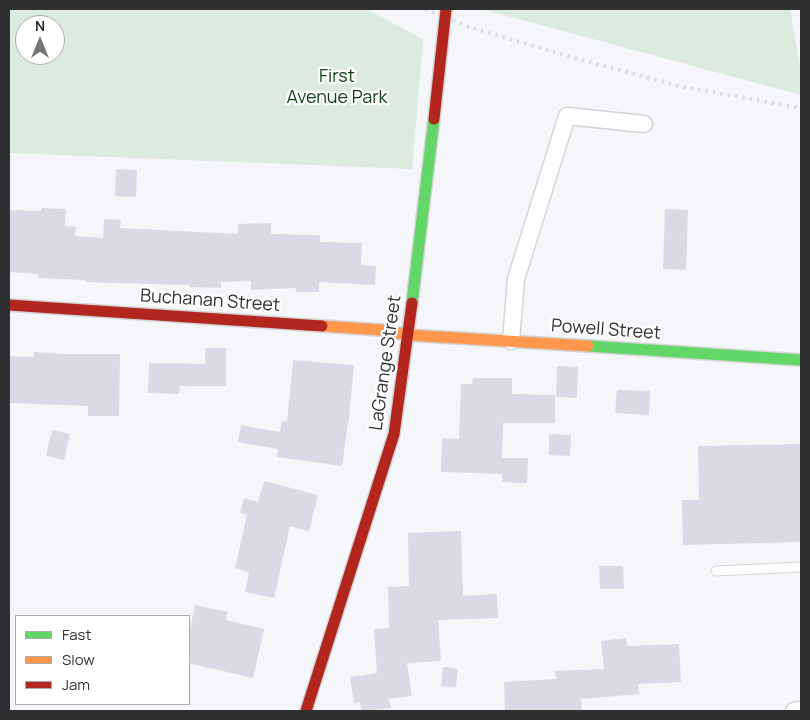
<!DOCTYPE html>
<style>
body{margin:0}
#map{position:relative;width:810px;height:720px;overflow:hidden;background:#f4f6fa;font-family:Manrope,sans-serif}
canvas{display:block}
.frame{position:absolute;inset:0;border:10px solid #2f3032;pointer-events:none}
.legend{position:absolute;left:15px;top:615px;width:175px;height:90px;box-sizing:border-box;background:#fff;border:1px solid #acacad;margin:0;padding:6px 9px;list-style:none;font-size:15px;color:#2f3032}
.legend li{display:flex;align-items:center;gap:10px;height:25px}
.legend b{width:25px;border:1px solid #acacad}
.north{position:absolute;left:15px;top:15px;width:50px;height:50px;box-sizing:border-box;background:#fff;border:1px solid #acacad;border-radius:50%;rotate:0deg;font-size:14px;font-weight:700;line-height:20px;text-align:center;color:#2f3032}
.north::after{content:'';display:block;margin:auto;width:18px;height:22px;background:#747578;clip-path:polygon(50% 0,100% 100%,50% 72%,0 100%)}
</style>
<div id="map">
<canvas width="810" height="720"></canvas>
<div class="frame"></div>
<ul class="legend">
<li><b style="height:6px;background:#63d668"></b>Fast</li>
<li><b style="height:6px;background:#ff974d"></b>Slow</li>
<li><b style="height:6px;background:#b3261e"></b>Jam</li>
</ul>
<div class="north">N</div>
</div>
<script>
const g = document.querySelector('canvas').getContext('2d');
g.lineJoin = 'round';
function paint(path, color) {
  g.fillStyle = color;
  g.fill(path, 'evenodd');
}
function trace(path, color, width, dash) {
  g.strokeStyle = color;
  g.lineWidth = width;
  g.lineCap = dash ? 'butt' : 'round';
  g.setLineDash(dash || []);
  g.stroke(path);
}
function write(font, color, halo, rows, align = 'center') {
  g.font = font + ' Manrope,sans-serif';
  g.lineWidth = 4.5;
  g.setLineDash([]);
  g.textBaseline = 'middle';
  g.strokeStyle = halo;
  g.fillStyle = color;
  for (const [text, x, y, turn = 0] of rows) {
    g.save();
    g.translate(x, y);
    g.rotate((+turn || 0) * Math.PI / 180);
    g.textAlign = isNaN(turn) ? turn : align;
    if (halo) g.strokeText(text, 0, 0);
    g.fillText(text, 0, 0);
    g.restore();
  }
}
paint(new Path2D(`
 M9,9h357l57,30 -11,130 -403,-16zM25,25h30v30h-30z
 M481,9h309l11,63v23z`), '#dbebdf');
paint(new Path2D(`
 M116,169l21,1 -1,27 -21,-1z
 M42,208l24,1 -1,17 11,1 -1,9 28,2 1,-19 17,1 -1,8 118,6v-10l33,-1v11l49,1v7l42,1 -1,22 15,1 -1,19 -56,-3v10h-23v-4l-45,2v-9l-30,1v6l-32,-1v-2l-104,-3v-2l-47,-2v-4l-29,-2v-62l32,1z
 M665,209l23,1 -2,60 -23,-1z
 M205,348h21v38h-46l-1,8 -31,-1 1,-30 56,1z
 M34,352l30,2h56l-1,62h-31v-10l-79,-3v-47l25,1z
 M293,360l61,5 -5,52 -7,49 -65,-9 1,-8 -40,-7 3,-17 39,7 2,-11 5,1z
 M557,366l21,1 -1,31 -21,-1z
 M473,378h39v16l43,1v28h-52l-1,35h26l-1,25 -25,-1v-8l-61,-2 1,-34 17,1 2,-55h11z
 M617,390l33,1 -1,24 -34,-2z
 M52,430l18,4 -6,26 -18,-4z
 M549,434l22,1 -1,21 -21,-1z
 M801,444v98l-118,3 -1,-45h17l-1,-54z
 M264,481l54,14 -9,36 -19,-5 -16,72 -29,-6 4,-20 -14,-4 12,-53 -7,-2 4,-15 14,4z
 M461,531l2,65 34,-2 1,24 -60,2 3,41 -34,2 5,33 -23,3 2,9 -29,3 -2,-9 -6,1 -4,-26 27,-4 -3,-44 15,-1 -1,-41 21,-1 -1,-53z
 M599,566h24l1,23h-24z
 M195,605l33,7 -2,8 38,9 -11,49 -64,-15v-29z
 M626,638l1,8 52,-2 2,38 -43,2 1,10 -58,5 1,12h-77l-1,-29 52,-3 -1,-8 49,-2 -3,-28z
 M443,667l15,2 -2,18 -15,-1z`), '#dbd9e5');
const lane = new Path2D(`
 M716,571l85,-4`);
const street = new Path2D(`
 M511,341l5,-62 51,-163 77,8
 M794,711l7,-1`);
const fast = new Path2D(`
 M412,303l22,-184
 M588,346l213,14`);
const slow = new Path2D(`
 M322,326l59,4 27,5 180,11`);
const jam = new Path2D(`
 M9,305l313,21
 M306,711l88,-277 18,-131`);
trace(lane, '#d2d4d6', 11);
trace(street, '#d2d4d6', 19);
trace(fast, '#d2d4d6', 14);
trace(slow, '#d2d4d6', 14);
trace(jam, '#d2d4d6', 14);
trace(lane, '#fdfefe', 9);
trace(street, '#fdfefe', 16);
trace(fast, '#63d668', 11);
trace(slow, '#ff974d', 11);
trace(jam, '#b3261e', 11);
trace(new Path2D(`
 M425,9l44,18 113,33 97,26 122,22`), '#dadbdb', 4, [2.5, 5]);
const jamBridge = new Path2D(`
 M434,119l12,-110`);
trace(jamBridge, '#d2d4d6', 14, []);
trace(jamBridge, '#b3261e', 11);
write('18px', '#103d18', '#fff', [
 ["First",337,77],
 ["Avenue Park",337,98]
]);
write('18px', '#2f3032', '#fff', [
 ["Buchanan Street",210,301,4],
 ["Powell Street",606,330,4],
 ["LaGrange Street",386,363,-82]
]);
</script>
